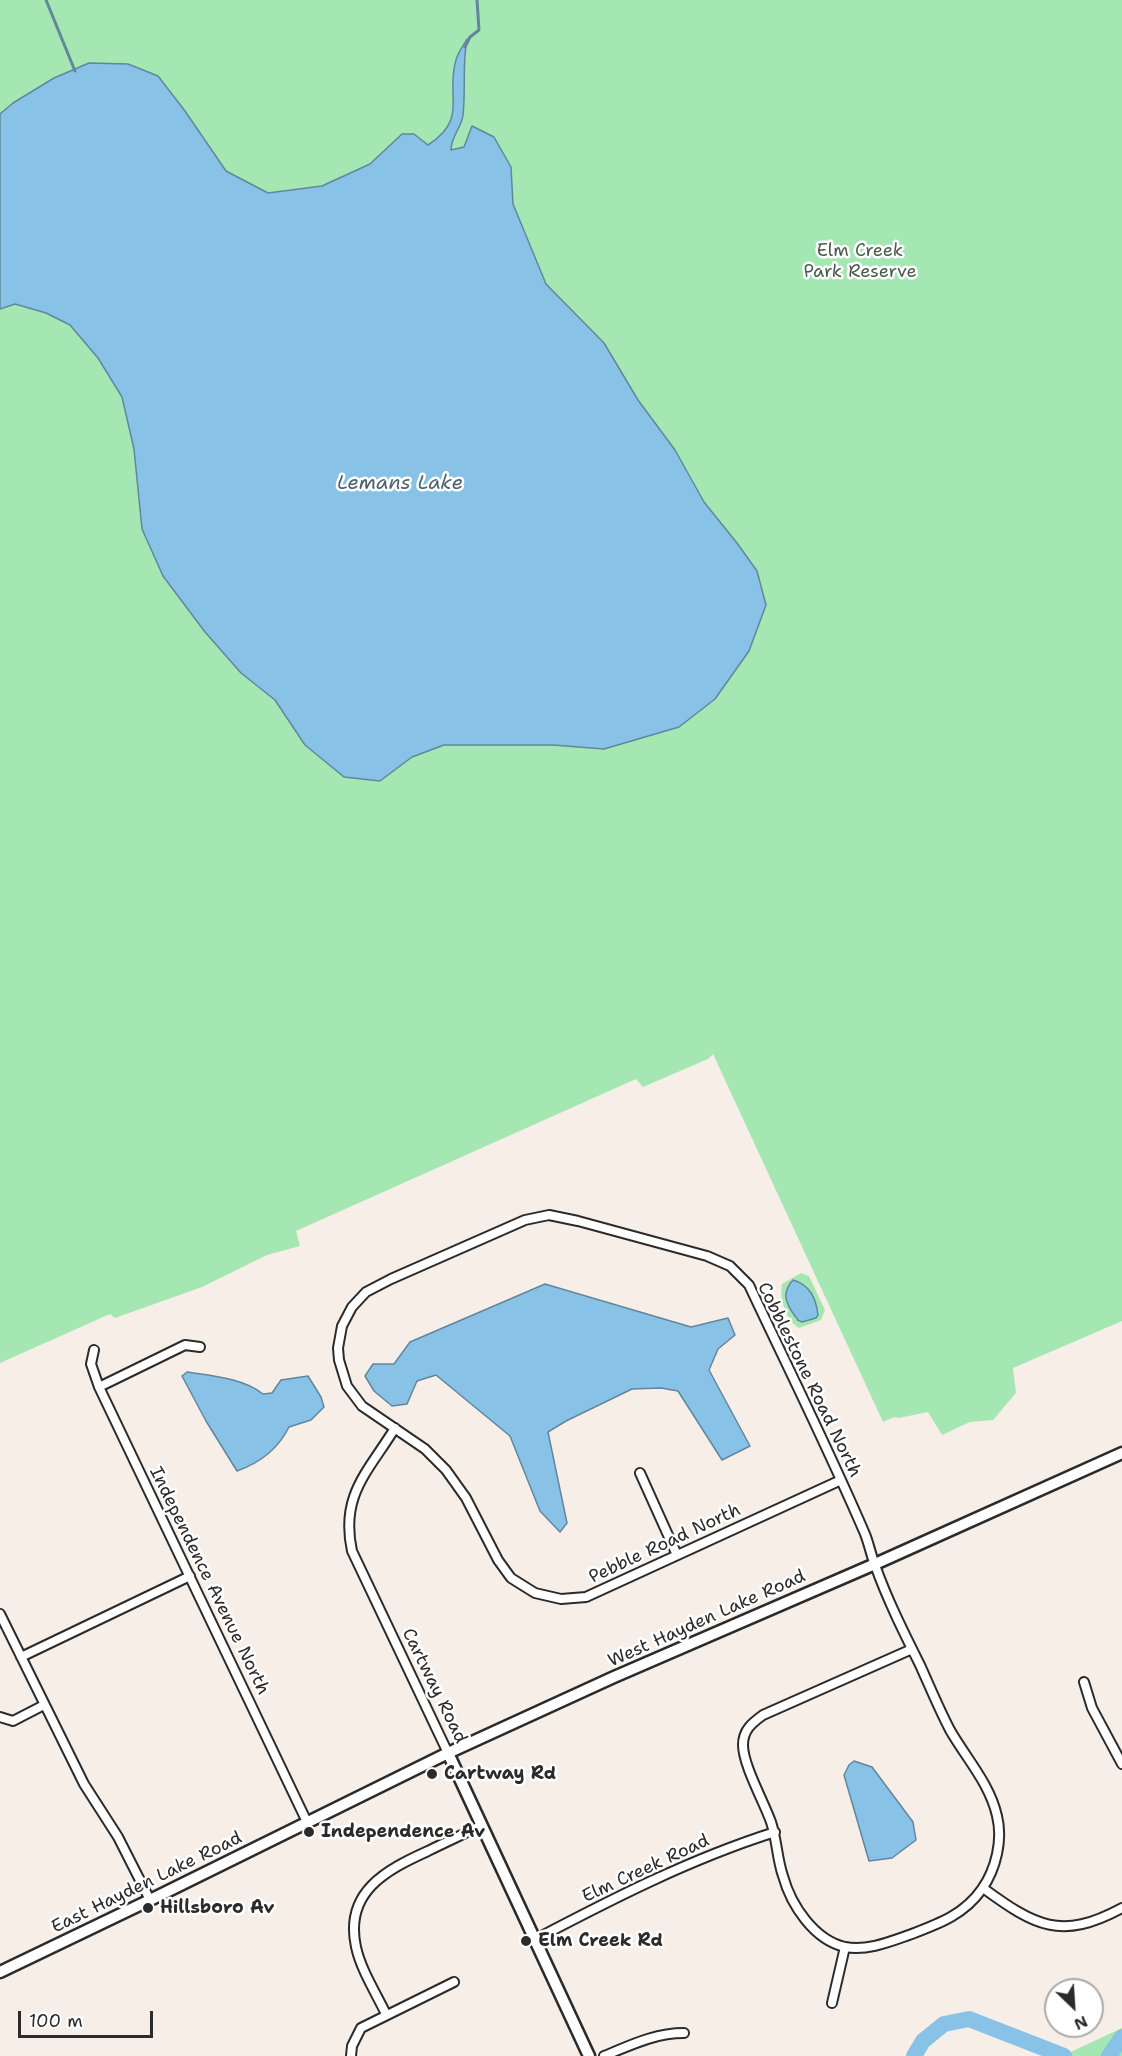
<!DOCTYPE html>
<style>
body{margin:0}
#map{position:relative;width:1122px;height:2056px;overflow:hidden;background:#f7eee7;font-family:"Shantell Sans",sans-serif}
canvas{display:block}
.north{position:absolute;left:1044px;top:1978px;width:60px;height:60px;box-sizing:border-box;background:#fff;border:2px solid #aaa;border-radius:50%;rotate:155deg;font-size:16px;font-weight:700;line-height:24px;text-align:center;color:#2b2b2b}
.north::after{content:'';display:block;margin:auto;width:21px;height:27px;background:#2b2b2b;clip-path:polygon(50% 0,100% 100%,50% 72%,0 100%)}
.scale{position:absolute;left:18px;top:2011px;width:135px;height:27px;box-sizing:border-box;border:3px solid #2b2b2b;border-top:0;padding-left:8px;font-size:18px;line-height:21px;white-space:nowrap;color:#2b2b2b;-webkit-text-stroke:4px #fff;paint-order:stroke}
</style>
<div id="map">
<canvas width="1122" height="2056"></canvas>
<div class="north">N</div>
<div class="scale">100 m</div>
</div>
<script>
const g = document.querySelector('canvas').getContext('2d');
g.lineJoin = 'round';
function paint(path, color) {
  g.fillStyle = color;
  g.fill(path, 'evenodd');
}
function trace(path, color, width, dash) {
  g.strokeStyle = color;
  g.lineWidth = width;
  g.lineCap = dash ? 'butt' : 'round';
  g.setLineDash(dash || []);
  g.stroke(path);
}
function write(font, color, halo, rows, align = 'center') {
  g.font = font + ' "Shantell Sans",sans-serif';
  g.lineWidth = 5;
  g.setLineDash([]);
  g.textBaseline = 'middle';
  g.strokeStyle = halo;
  g.fillStyle = color;
  for (const [text, x, y, turn = 0] of rows) {
    g.save();
    g.translate(x, y);
    g.rotate((+turn || 0) * Math.PI / 180);
    g.textAlign = isNaN(turn) ? turn : align;
    if (halo) g.strokeText(text, 0, 0);
    g.fillText(text, 0, 0);
    g.restore();
  }
}
paint(new Path2D(`
 M0,0h1122v1321l-109,47 3,25 -23,27 -23,2 -28,13 -14,-23 -29,6 -5,-1 -11,5 -170,-368 -5,5 -65,28 -7,-8 -340,152 4,15 -33,9 -65,32 -87,31 -5,-4 -110,49z
 M801,1273l8,3 16,34 -4,10 -22,8c-13,-8 -20,-30 -17,-44z
 M1122,2028v28h-60z`), '#a5e7b2');
const water = new Path2D(`
 M467,39c-5,27 -1,49 -4,76 -1,12 -12,21 -12,35l13,-3 8,-21 22,11 17,30 2,37 33,80 58,59 34,57 37,50 29,52 33,41 20,28 9,34 -17,46 -34,48 -36,28 -75,22 -51,-4h-109l-32,12 -32,24 -36,-4 -39,-32 -30,-45 -34,-27 -36,-41 -42,-56 -21,-47 -8,-80 -12,-52 -24,-39 -28,-33 -24,-12 -31,-9 -15,5v-195l13,-11 41,-25 35,-15 39,1 30,12 27,35 41,60 42,22 54,-7 48,-22 32,-30h12l14,11c41,-27 17,-48 28,-85 2,-8 8,-15 11,-21z
 M793,1280c17,5 23,18 25,35l-2,3 -14,4c-8,-4 -1,1 -7,-6 -9,-12 -14,-23 -2,-36z
 M545,1284l146,43 37,-9 7,17 -17,14 -9,21 41,76 -28,14 -44,-69 -17,-3 -29,1 -66,32 -18,11 19,91 -7,9 -20,-21 -30,-75 -74,-61 -19,6 -10,23 -15,2 -18,-15 -9,-15 8,-12h21l16,-22z
 M187,1372c25,4 56,6 76,22l9,-1 9,-13 27,-4 13,21 3,10 -13,13 -22,7c-11,22 -29,36 -52,44l-31,-50 -24,-45z
 M854,1761l18,6 41,55 3,18 -24,18 -23,3 -25,-86 5,-10z`);
paint(water, '#88c2e7');
trace(water, '#63869c', 1.5);
trace(new Path2D(`
 M46,0l29,71
 M465,47l5,-10 9,-7 -2,-30`), '#63869c', 3);
trace(new Path2D(`
 M914,2056l9,-15 21,-17 25,-5 95,37
 M1109,2056l13,-19`), '#88c2e7', 16);
const street = new Path2D(`
 M94,1350l-3,14 8,23 208,435
 M99,1387l86,-42 15,2
 M395,1428c-27,44 -55,67 -43,123l96,202
 M640,1473l37,82
 M841,1480l-255,117 -25,2 -26,-6 -24,-15 -13,-18 -32,-62 -20,-28 -21,-21 -63,-43 -15,-20 -8,-26 -1,-12 4,-22 10,-19 14,-15 25,-13 134,-59 24,-5 29,6 129,35 23,10 19,19c39,83 80,165 116,249 4,10 6,21 10,31 12,34 29,68 45,100 10,22 19,44 30,65 16,28 40,54 47,86 6,24 -1,53 -15,73 -18,26 -44,35 -73,46 -20,7 -42,16 -64,12 -31,-7 -54,-42 -62,-71 -6,-17 -6,-36 -12,-54 -7,-20 -28,-57 -28,-77 0,-15 9,-22 20,-30l149,-66
 M0,1614l84,170 34,53 32,63
 M21,1657l169,-81
 M1084,1682l8,26 30,56
 M0,1717l13,4 31,-16
 M983,1888c52,38 78,53 139,20
 M534,1940c78,-41 156,-81 241,-108
 M832,2003l13,-56
 M386,2014c-10,-21 -25,-44 -30,-67 -12,-55 30,-77 72,-96 18,-9 36,-17 54,-26
 M351,2056l1,-10 9,-18 93,-46
 M604,2056c27,-11 51,-23 80,-23`);
const secondary = new Path2D(`
 M448,1753l141,303
 M0,1972l150,-72 298,-147 166,-76 261,-113 247,-111`);
trace(street, '#2b2b2b', 12);
trace(secondary, '#2b2b2b', 15);
trace(street, '#fff', 8);
trace(secondary, '#fff', 10);
for (const [x, y, r, color] of [
 [432,1774,6,"#2b2b2b"],
 [309,1832,6,"#2b2b2b"],
 [148,1908,6,"#2b2b2b"],
 [526,1941,6,"#2b2b2b"]
]) {
  const dot = new Path2D();
  dot.arc(x, y, r, 0, 2 * Math.PI);
  g.fillStyle = color;
  g.fill(dot);
  trace(dot, '#fff', 2);
}
write('18px', '#4a5a4d', '#fff', [
 ["Elm Creek",860,251],
 ["Park Reserve",860,272]
]);
write('18px', '#2b2b2b', '#fff', [
 ["Cobblestone Road North",809,1380,64],
 ["Pebble Road North",665,1544,-25],
 ["Independence Avenue North",209,1581,64],
 ["West Hayden Lake Road",707,1619,-24],
 ["Cartway Road",434,1686,64],
 ["Elm Creek Road",646,1869,-25],
 ["East Hayden Lake Road",147,1883,-26]
]);
write('bold 18px', '#2b2b2b', '#fff', [
 ["Cartway Rd",444,1774],
 ["Independence Av",321,1832],
 ["Hillsboro Av",160,1908],
 ["Elm Creek Rd",538,1941]
], 'left');
write('italic 20px', '#4c606d', '#fff', [
 ["Lemans Lake",400,484]
]);
</script>
